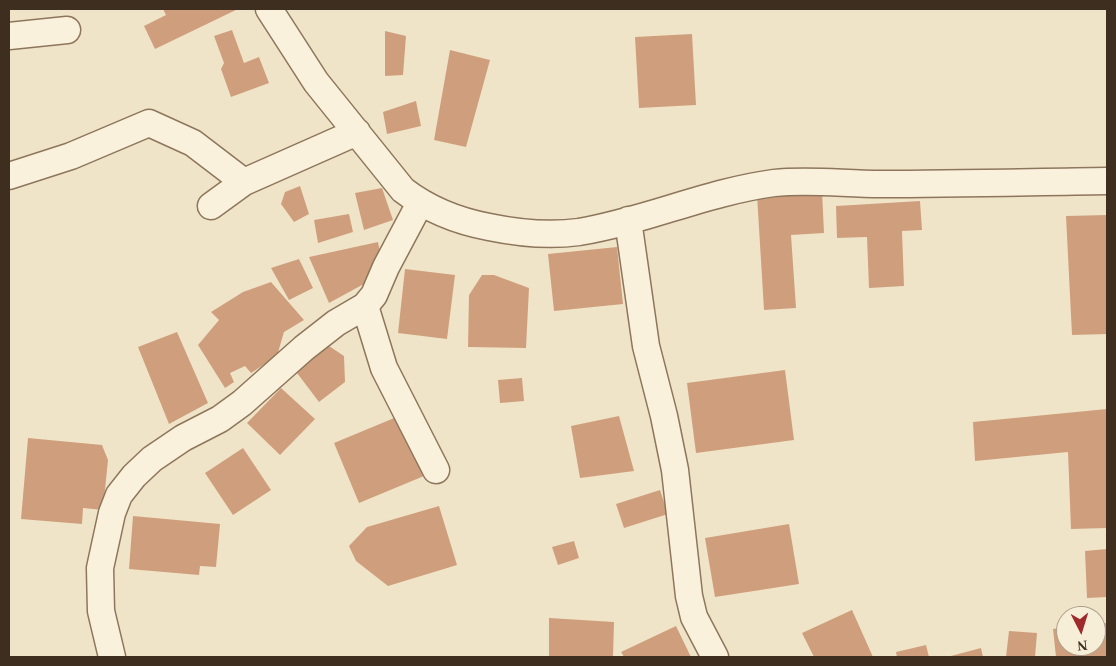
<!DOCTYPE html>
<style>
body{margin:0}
#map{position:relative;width:1116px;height:666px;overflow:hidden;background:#f0e4c8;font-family:Georgia,serif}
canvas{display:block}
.frame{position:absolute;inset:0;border:10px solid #3d2e20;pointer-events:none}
.north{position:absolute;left:1056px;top:606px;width:50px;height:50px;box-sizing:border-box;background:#f7eed8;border:1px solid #ada18e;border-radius:50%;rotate:175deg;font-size:14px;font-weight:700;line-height:20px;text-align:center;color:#3d2e20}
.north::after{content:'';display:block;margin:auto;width:18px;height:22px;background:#9e2a2b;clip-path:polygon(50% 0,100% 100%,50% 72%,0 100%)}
</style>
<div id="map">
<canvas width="1116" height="666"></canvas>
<div class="frame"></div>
<div class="north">N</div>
</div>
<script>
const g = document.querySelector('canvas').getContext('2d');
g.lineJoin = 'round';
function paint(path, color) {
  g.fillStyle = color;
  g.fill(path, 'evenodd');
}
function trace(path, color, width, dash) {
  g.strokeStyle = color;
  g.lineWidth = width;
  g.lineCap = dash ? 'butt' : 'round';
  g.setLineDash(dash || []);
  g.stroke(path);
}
paint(new Path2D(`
 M163,9h75l-83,40 -11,-23 22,-11z
 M232,30l12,33 15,-6 10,26 -38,14 -10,-28 3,-6 -10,-27z
 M385,31l21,5 -3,39 -18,1z
 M692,34l4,71 -57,3 -4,-71z
 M450,50l40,10 -24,87 -32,-7z
 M416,101l5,25 -34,8 -4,-22z
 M300,186l9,28 -15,8 -13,-18 4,-12z
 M382,188l11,32 -29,10 -9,-37z
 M822,191l2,42 -33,2 5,73 -32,2 -7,-115z
 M920,201l2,29 -20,1 2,55 -35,2 -2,-51 -30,1 -1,-32z
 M349,214l4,18 -35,11 -4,-23z
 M1107,215v119l-35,1 -6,-119z
 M378,242l2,10 -7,27 -44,24 -20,-46z
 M617,247l6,57 -69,7 -6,-57z
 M299,259l14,29 -24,12 -18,-32z
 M405,269l50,6 -8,64 -49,-6z
 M482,275h12l35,13 -3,60 -58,-1 1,-52z
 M271,282l33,38 -20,12 -7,24 -26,17 -6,-7 -15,7 4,9 -9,6 -27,-43 21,-25 -8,-8 32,-20z
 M177,332l31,71 -39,21 -31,-77z
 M326,344l18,12 1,26 -26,20 -25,-33z
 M785,370l9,70 -98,13 -9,-70z
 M522,378l2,23 -24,2 -2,-23z
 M281,388l34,31 -35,36 -33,-32z
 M1107,409v119l-36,1 -3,-77 -93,9 -2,-39z
 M399,416l25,60 -65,27 -25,-60z
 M619,416l15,55 -54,7 -9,-52z
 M28,438l74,7 6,15 -5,50 -20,-2 -1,16 -61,-5z
 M243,448l28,42 -38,25 -28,-42z
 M660,490l8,24 -44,14 -8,-24z
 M439,506l18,59 -69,21 -32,-25 -7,-15 18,-19z
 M133,516l87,8 -4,43 -16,-1 -1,9 -70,-6z
 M789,524l10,60 -84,13 -10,-59z
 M574,541l5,17 -21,7 -6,-18z
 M1107,549v48l-20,1 -2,-47z
 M852,610l21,47h-59l-12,-24z
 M549,618l65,4 -1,35h-64z
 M1107,623v34h-51l-3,-28 13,-2v19h30v-22z
 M676,626l15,31h-67l-3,-5z
 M1009,631l28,2 -2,24h-29z
 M926,645l3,12h-32l-1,-5z
 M981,648l2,9h-36z`), '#cf9f7d');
const minor = new Path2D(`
 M269,9l47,73 87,108c26,20 54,31 86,37 29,6 61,9 90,5 66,-11 128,-40 195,-49 35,-4 71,1 106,1 76,0 151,-2 227,-3
 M9,36l58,-6
 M9,176l62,-20 78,-33 44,20 51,39
 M211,206l33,-24 113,-50
 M628,220l18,126 18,70 11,54 14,126 5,21 21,40
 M365,306l19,62 52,102
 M112,657l-11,-46 -1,-43 12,-55 7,-18 15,-19 18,-17 31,-21 37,-19 22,-16 62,-55 32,-25 29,-17 9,-11 12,-28 34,-64`);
trace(minor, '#8d765c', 29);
trace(minor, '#faf1dc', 26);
</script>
